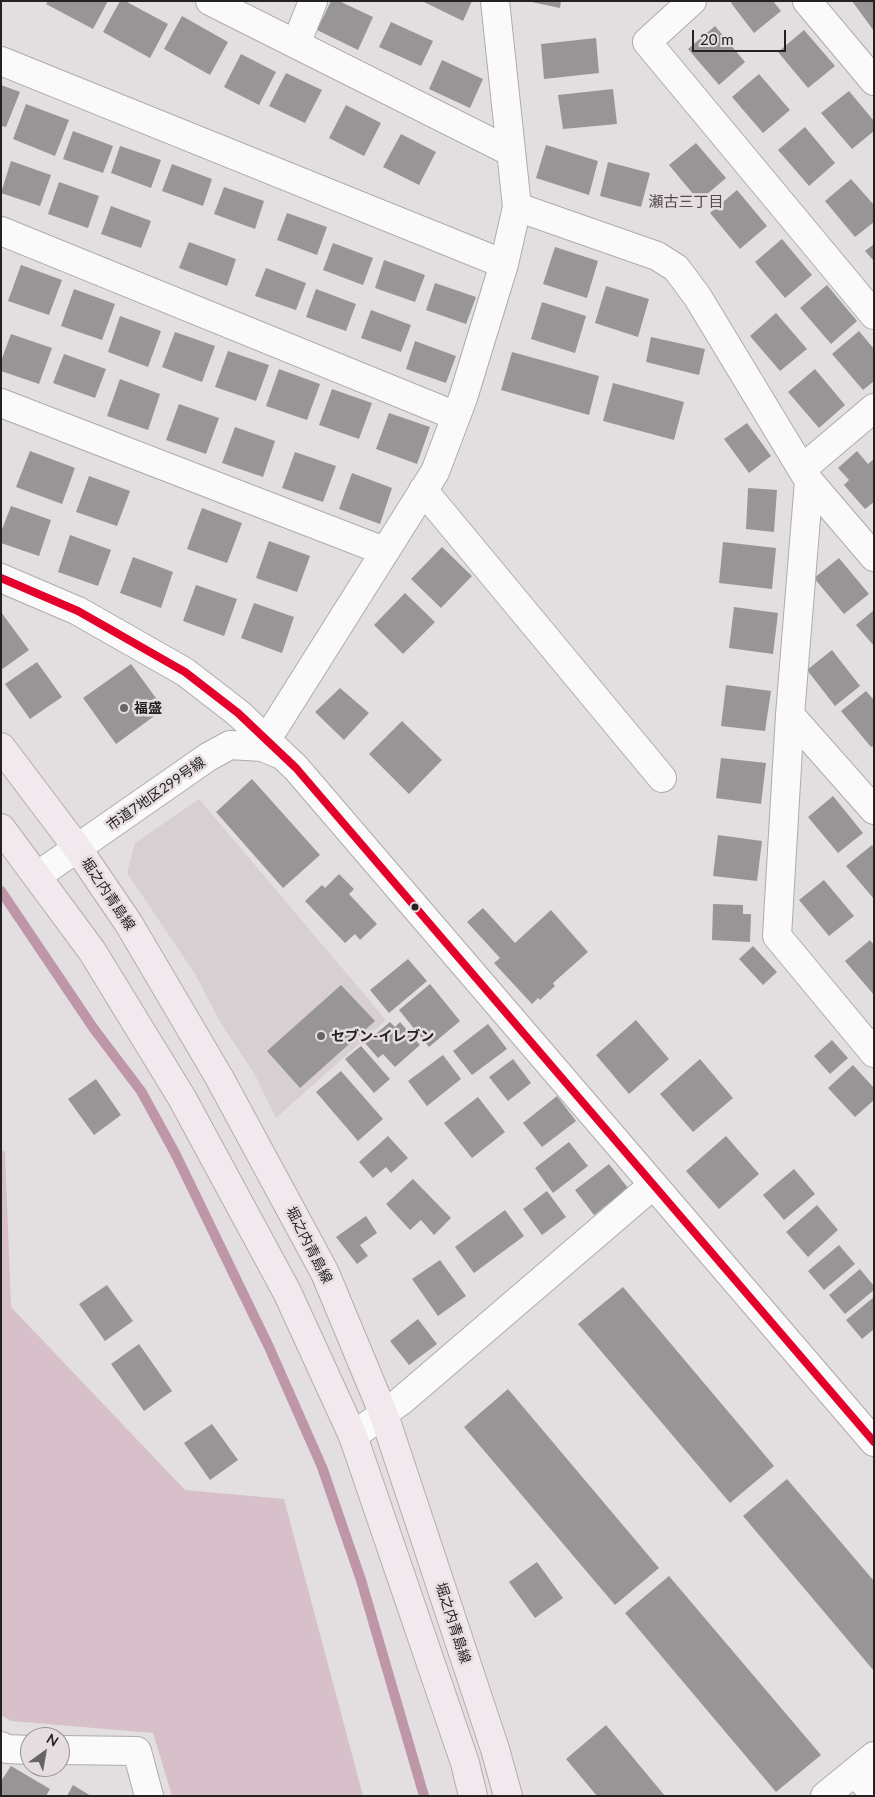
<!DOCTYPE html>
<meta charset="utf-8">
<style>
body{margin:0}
#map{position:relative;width:875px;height:1797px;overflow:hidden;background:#e3dfe1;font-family:Lato,sans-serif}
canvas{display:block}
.frame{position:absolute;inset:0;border:2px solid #242122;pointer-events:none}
.north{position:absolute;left:20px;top:1727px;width:50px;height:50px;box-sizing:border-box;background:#e5dde0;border:1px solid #989294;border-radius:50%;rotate:32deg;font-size:14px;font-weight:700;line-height:20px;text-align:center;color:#242122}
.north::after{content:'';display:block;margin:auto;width:18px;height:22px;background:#676465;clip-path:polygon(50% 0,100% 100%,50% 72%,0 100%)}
.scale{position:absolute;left:692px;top:30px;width:94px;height:22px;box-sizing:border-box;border:2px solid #242122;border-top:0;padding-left:6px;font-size:15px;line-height:18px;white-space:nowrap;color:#242122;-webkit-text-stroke:4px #e5dde0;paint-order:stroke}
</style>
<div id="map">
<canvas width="875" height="1797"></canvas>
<div class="frame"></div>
<div class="north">N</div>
<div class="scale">20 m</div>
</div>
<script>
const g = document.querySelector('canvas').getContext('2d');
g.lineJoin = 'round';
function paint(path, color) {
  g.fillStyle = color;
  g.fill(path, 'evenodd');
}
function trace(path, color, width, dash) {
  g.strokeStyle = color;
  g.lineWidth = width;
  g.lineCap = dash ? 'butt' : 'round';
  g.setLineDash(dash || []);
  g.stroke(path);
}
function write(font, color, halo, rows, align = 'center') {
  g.font = font + ' Lato,"Noto Sans JP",sans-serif';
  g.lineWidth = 5;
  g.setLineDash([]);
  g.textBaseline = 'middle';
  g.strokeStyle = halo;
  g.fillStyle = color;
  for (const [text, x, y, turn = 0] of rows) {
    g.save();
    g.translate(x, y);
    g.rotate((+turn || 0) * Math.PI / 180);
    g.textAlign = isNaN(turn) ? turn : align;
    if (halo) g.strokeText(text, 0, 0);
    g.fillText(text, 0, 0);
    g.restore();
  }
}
paint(new Path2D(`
 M199,799l187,221 -110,98 -21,-43 -36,-55 -24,-46 -68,-101 8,-30z`), '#d8cfd3');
paint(new Path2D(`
 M1,1150l4,2 6,155 174,183 99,9 79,297h-191l-19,-63 -142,-12 -10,-6z`), '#d7c0ca');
trace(new Path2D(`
 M1,891l93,138 47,62 34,62 94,194 53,120 39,113 63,216`), '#be96a7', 10);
paint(new Path2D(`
 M48,1h60l-15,28 -47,-25z
 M120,1h5l43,23 -18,34 -47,-26z
 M331,1h8l34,16 -15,33 -41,-20z
 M422,1h50l-9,20z
 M527,1h34l-1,7z
 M733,1h40l8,10 -27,22 -23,-30z
 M852,1h22v30z
 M182,16l46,26 -18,33 -46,-26z
 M391,22l42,19 -12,25 -42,-19z
 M715,26l30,36 -26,23 -31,-36z
 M804,30l31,36 -27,22 -30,-36z
 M596,38l3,35 -55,6 -3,-35z
 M241,54l35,18 -17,33 -35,-18z
 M442,60l41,19 -13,29 -41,-19z
 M286,73l36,17 -17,33 -36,-17z
 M759,74l31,36 -27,23 -31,-36z
 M1,85l19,7 -14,35 -5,-1z
 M613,89l4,35 -54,5 -5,-34z
 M849,91l25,30v10l-22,18 -31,-36z
 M26,104l43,16 -14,36 -42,-17z
 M346,105l35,18 -17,33 -35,-18z
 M805,127l30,36 -26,23 -31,-36z
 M73,131l40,15 -10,27 -40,-14z
 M401,134l35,18 -17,33 -36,-18z
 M696,143l30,35 -27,23 -30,-36z
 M546,145l52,16 -9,34 -53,-17z
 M120,146l41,14 -10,28 -40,-15z
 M11,161l40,14 -11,31 -39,-13z
 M608,162l42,11 -9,34 -41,-11z
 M172,164l40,15 -9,27 -41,-15z
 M851,179l23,26v17l-19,15 -30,-36z
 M59,182l40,14 -11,32 -40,-14z
 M224,187l40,14 -9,28 -41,-15z
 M737,190l30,36 -27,23 -30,-36z
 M111,206l40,15 -10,27 -40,-14z
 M287,213l40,14 -10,28 -40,-15z
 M782,239l30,36 -27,23 -30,-36z
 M189,242l47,17 -9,27 -48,-18z
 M333,243l40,15 -10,27 -40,-15z
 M874,244v17l-9,-10z
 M555,247l43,14 -11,37 -44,-14z
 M384,260l41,15 -10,27 -40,-14z
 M21,265l41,15 -13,35 -41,-14z
 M266,268l40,15 -10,27 -41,-14z
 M435,283l41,14 -10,27 -40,-14z
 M827,285l30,36 -26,23 -31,-36z
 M606,286l43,13 -11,38 -43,-14z
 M74,289l41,15 -13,36 -41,-14z
 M316,289l40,15 -10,27 -40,-14z
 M542,302l44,14 -11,37 -44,-14z
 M371,310l40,15 -10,27 -40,-14z
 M776,313l31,36 -27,22 -30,-35z
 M120,316l41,15 -13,36 -40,-15z
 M859,331l15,18v32l-11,9 -31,-36z
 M175,332l40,14 -13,36 -40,-15z
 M11,334l41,14 -13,36 -38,-13v-10z
 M651,337l54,12 -6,26 -53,-13z
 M415,341l41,15 -10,27 -40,-14z
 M228,351l41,14 -13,36 -41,-14z
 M512,352l87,24 -10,39 -88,-25z
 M64,354l42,15 -11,29 -42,-15z
 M279,369l41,15 -13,36 -41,-14z
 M815,369l30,36 -26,23 -31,-36z
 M120,379l40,15 -12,36 -41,-14z
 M613,383l71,19 -10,38 -71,-19z
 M332,389l40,14 -13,36 -40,-14z
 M179,404l40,14 -13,36 -40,-14z
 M389,413l41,14 -13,37 -41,-15z
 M747,423l24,33 -22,17 -25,-34z
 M235,427l40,14 -12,36 -41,-14z
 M30,451l45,17 -13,36 -46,-17z
 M857,451l11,13 6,-5v43l-9,7 -21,-24 5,-5 -11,-12z
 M295,452l41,14 -13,36 -41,-14z
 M352,473l40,15 -12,36 -41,-15z
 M89,476l41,15 -13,35 -41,-14z
 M748,488l29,2 -3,42 -28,-3z
 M11,506l40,14 -12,36 -38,-13v-11z
 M202,508l40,15 -15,40 -40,-14z
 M70,535l41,15 -13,36 -40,-14z
 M269,541l41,15 -13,36 -41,-14z
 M723,542l53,6 -4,41 -53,-6z
 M442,547l30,29 -31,32 -30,-29z
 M133,557l40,15 -12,36 -41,-15z
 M839,558l30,36 -25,20 -30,-36z
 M196,585l41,14 -13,37 -41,-15z
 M405,593l30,29 -32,32 -29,-29z
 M254,603l40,14 -12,36 -41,-15z
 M734,607l44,6 -5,41 -44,-6z
 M874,610v36l-18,-21z
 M1,612l28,38 -28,20z
 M832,650l28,36 -25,20 -28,-36z
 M37,662l25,35 -32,22 -25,-35z
 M131,664l33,45 -48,35 -33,-46z
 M726,685l45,6 -6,40 -44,-5z
 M340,688l29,25 -25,27 -29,-28z
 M866,691l8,9v46l-3,1 -30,-36z
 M402,721l40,39 -33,34 -40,-40z
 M721,758l45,5 -5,41 -45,-6z
 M252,779l68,76 -37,33 -67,-76z
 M833,796l30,37 -25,20 -30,-36z
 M718,835l44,6 -5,40 -44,-5z
 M872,845l2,3v51l-28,-33z
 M339,874l15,15 -5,5 28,30 -17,16 -5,-6 -10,9 -40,-42 17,-16 3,3z
 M824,880l30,36 -25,20 -30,-36z
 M713,904l30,1v9h8l-1,28 -38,-2z
 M483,908l32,35 36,-33 37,42 -35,31 2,3 -15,14 -2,-2 -6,6 -38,-41 6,-5 -33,-36z
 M870,940l4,5v50l-29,-34z
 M753,946l24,26 -14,13 -24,-26z
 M408,959l19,22 -38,32 -19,-23z
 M430,984l30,37 -31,26 -30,-37z
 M341,985l34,36 -75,67 -33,-37z
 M636,1020l33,39 -40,35 -33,-39z
 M390,1022l5,5 5,-5 20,23 -25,22 -12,-13 -5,4 -13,-15z
 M488,1024l19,25 -35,26 -19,-24z
 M832,1040l16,18 -18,16 -16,-18z
 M361,1046l29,33 -16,14 -29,-34z
 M443,1055l18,24 -34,27 -19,-25z
 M513,1059l18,24 -23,18 -19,-24z
 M700,1059l33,39 -40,34 -33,-38z
 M853,1065l21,23v12l-19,17 -27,-29z
 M341,1071l42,48 -25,22 -42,-49z
 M96,1079l25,36 -27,20 -26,-36z
 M557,1096l19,25 -34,26 -19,-24z
 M478,1097l27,35 -33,26 -28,-35z
 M388,1136l20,22 -17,15 -5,-6 -13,11 -14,-16z
 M726,1136l33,38 -40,35 -33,-38z
 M569,1142l19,24 -35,27 -18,-25z
 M609,1164l19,24 -34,27 -19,-25z
 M794,1169l21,25 -31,26 -21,-25z
 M413,1179l38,39 -17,17 -13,-15 -11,10 -24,-26z
 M547,1191l19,26 -24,18 -19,-26z
 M817,1205l21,25 -30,27 -22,-25z
 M505,1210l19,26 -50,37 -19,-26z
 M366,1216l11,17 -17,12 8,11 -11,8 -21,-27z
 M839,1245l16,19 -31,26 -16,-19z
 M440,1260l26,36 -28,20 -26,-37z
 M860,1269l14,17v4l-29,24 -16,-19z
 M107,1285l26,36 -28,20 -26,-37z
 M623,1287l151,179 -44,37 -152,-179z
 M874,1297v32l-12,10 -16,-19z
 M418,1319l19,25 -28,21 -19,-24z
 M139,1344l33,47 -28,20 -33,-47z
 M508,1389l151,179 -44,37 -151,-178z
 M212,1424l26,36 -28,20 -26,-37z
 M787,1479l87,102v90l-131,-155z
 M537,1562l26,36 -28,20 -26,-36z
 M669,1576l152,179 -45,37 -151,-179z
 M606,1725l59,71h-68l-31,-37z
 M11,1766l39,23 -4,7h-45v-15z
 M73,1785l18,11h-24z`), '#989596');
const minor = new Path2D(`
 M210,1l301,151
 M692,1l-45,41 227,273
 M807,1l67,80
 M296,44l17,-43
 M1,61l503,203
 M517,207l140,49 19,12 21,28 112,185 65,76
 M1,231l455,185
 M1,403l383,148
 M802,469l72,-61
 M809,481l-19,234 -13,221 97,117
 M423,490l239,288
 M1,578l77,33 107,61 53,41 58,55 578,674
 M790,715l84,95
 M262,747l173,-275 28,-74 41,-134 13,-57 -22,-206
 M37,876l171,-119 22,-12 32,2 17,7
 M353,1436l48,-35 252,-216
 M1,1746l6,3 23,1
 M60,1750l77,1 12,45
 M855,1772l19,22
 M825,1796l49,-40`);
const major = new Path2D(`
 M1,747l77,102 51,75 90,153 106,196 59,142 111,334 13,47
 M1,828l91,123 90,147 105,194 66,144 112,327 8,33`);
trace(minor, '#afabad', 30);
trace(major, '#b7a9b0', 30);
trace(minor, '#fbfafa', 28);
trace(major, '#f1e9ed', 28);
trace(new Path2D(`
 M1,578l77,33 107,61 53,41 58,55 578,674`), '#e4002b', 8);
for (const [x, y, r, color] of [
 [124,708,5,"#676465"],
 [415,907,4.5,"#242122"],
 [321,1036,5,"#676465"]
]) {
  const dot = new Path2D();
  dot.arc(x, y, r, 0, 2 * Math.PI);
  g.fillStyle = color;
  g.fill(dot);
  trace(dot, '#e5dde0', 2);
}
write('bold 14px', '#242122', '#e5dde0', [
 ["福盛",134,708],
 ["セブン-イレブン",331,1036]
], 'left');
write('14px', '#242122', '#e5dde0', [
 ["市道7地区299号線",156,794,-35],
 ["堀之内青島線",108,894,56],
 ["堀之内青島線",309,1245,63],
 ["堀之内青島線",453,1623,72]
]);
write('15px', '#534d4f', '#e5dde0', [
 ["瀬古三丁目",686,202]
]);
</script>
